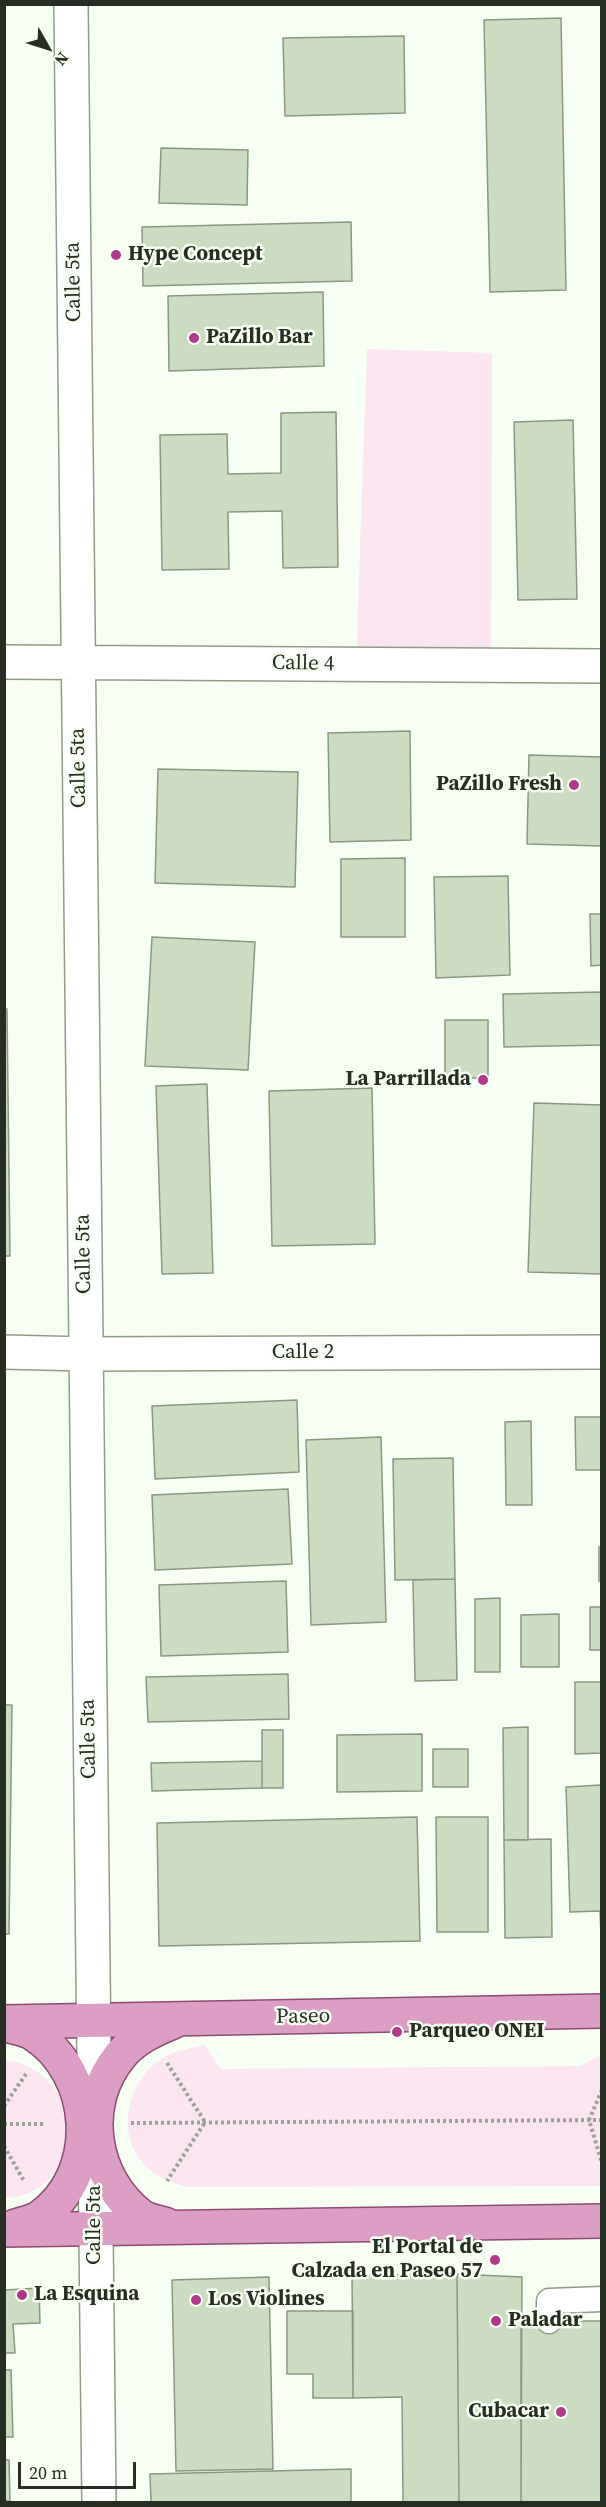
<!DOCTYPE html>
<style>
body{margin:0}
#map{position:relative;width:606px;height:2507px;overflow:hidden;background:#f7fef3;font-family:"Source Serif 4",serif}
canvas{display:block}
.frame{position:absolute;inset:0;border:6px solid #262d22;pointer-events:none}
.north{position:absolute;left:18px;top:18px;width:60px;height:60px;-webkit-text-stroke:4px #f7fef3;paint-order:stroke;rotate:129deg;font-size:16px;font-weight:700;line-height:24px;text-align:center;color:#262d22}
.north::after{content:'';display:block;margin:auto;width:21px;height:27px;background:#262d22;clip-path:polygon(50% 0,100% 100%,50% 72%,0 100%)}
.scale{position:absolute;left:18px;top:2462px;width:118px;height:27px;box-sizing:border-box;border:3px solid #262d22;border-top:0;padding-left:8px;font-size:18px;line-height:21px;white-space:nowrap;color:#262d22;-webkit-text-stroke:4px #f7fef3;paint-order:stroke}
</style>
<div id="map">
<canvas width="606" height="2507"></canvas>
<div class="frame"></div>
<div class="north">N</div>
<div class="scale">20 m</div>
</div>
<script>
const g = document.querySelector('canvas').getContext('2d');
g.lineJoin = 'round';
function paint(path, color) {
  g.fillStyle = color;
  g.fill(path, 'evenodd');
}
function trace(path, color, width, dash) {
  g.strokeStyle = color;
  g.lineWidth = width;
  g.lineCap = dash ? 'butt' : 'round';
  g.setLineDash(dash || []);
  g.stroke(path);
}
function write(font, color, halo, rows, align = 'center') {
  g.font = font + ' "Source Serif 4",serif';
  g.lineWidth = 5;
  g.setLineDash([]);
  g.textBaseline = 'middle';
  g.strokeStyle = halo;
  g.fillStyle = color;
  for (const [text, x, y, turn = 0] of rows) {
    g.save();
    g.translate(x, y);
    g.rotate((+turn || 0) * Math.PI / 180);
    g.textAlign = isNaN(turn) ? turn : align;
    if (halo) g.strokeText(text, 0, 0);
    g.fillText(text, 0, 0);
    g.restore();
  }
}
paint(new Path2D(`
 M367,349l125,4 -1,312 -135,-1z
 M205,2045l16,24 359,-3 21,-11v131l-414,1c-13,-4 -26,-8 -37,-17 -36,-31 -25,-86 11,-111 13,-8 30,-11 44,-14z
 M4,2060c12,0 25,6 35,13 50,36 31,124 -34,125z`), '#fae5f0');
const building = new Path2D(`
 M561,18l5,272 -76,2 -6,-272z
 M404,36l1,77 -120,3 -2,-78z
 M161,148l87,2 -1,55 -88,-2z
 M351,222l1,59 -209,5 -1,-59z
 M323,292l1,74 -155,5 -1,-75z
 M336,412l2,155 -55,1 -1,-57 -54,1 1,57 -67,1 -2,-135 67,-1 1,40 53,-1v-60z
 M573,420l4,179 -59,1 -4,-178z
 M410,731l1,109 -81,2 -2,-109z
 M529,755l73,2v89l-75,-2z
 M158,769l140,3 -3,115 -140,-4z
 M405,858v79h-64v-78z
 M508,876l2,99 -74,3 -2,-101z
 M590,914h12v51l-11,1z
 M152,937l103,5 -7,128 -103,-4z
 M602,992v53l-98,2 -1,-53z
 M4,1009h3l3,247h-6z
 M445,1020h43v58h-43z
 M207,1084l6,189 -51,1 -6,-188z
 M372,1088l3,156 -103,2 -3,-155z
 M534,1103l68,2v169l-74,-2z
 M297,1400l2,72 -144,7 -3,-73z
 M575,1417h27v53h-26z
 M531,1421l1,84h-26l-1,-83z
 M381,1437l5,185 -75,3 -5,-185z
 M453,1458l2,121 -60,1 -2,-121z
 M288,1489l4,75 -137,6 -3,-75z
 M599,1547h3v34h-3z
 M455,1579l2,101 -42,1 -2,-101z
 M286,1581l2,71 -127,4 -2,-71z
 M500,1598v74h-25v-73z
 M590,1607h12v43h-12z
 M559,1614v53h-38v-52z
 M288,1674l1,45 -141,3 -2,-45z
 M575,1682h27v71l-27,1z
 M4,1705h8l-3,229h-5z
 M528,1727v113h-24l-1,-112z
 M262,1730h21v58h-21z
 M422,1734v57l-85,1v-57z
 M433,1749h35v38h-35z
 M262,1761v27l-110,3 -1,-28z
 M601,1785l1,151 -1,1 -1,-26 -30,1 -4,-125z
 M417,1817l3,124 -261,5 -2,-123z
 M436,1817h52v115h-51z
 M551,1839l1,98 -47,1 -1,-98z
 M4,2274l1,16 34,-2 1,35 -27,1 2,29h-11z
 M457,2274l2,228h-56l-1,-105 -49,1 -1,-123z
 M457,2274l65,3 -1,225h-62z
 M269,2277l4,192 -97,2 -4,-191z
 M287,2311h66v87h-40v-24h-26z
 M521,2321h81v181h-81z
 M4,2370h7l2,67h-9z
 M4,2460h5l1,41h-6z
 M351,2469v33h-200l-1,-28z`);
paint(building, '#cbdcc1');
trace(building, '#899980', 1.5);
const service = new Path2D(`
 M549,2321v-20l53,-2`);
const minor = new Path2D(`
 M71,4l28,2498
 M4,662l598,4
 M4,1352l81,2 517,-2`);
const primary = new Path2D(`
 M4,2022l598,-11
 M5,2025c9,2 19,4 27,8 64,40 70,141 7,185 -7,4 -18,6 -26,9
 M167,2225c-8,-3 -19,-4 -26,-9 -49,-37 -61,-111 -21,-160 14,-17 33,-26 53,-34
 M4,2230l598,-9`);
trace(service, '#8e9e85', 27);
trace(minor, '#8e9e85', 36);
trace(primary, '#8d4c73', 36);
trace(new Path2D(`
 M167,2063l38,59 -38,59
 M602,2090l-13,30 13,43
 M4,2106l22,-32
 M131,2123l471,-3
 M4,2124h42
 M4,2146l20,35`), '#9ba297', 4, [3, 3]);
trace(service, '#fff', 24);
trace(minor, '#fff', 33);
trace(primary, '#dc9ec5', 33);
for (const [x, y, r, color] of [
 [116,255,6,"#b2388b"],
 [194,338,6,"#b2388b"],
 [574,785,6,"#b2388b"],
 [483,1080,6,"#b2388b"],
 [397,2032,6,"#b2388b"],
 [495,2260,6,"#b2388b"],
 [22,2295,6,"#b2388b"],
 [196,2300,6,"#b2388b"],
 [496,2321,6,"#b2388b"],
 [561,2412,6,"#b2388b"]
]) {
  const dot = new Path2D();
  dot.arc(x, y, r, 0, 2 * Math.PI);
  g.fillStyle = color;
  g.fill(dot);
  trace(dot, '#f7fef3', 2);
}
write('bold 21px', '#262d22', '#f7fef3', [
 ["Hype Concept",128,255],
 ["PaZillo Bar",206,338],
 ["PaZillo Fresh",562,785,"right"],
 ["La Parrillada",471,1080,"right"],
 ["Parqueo ONEI",409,2032],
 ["El Portal de",483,2248,"right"],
 ["Calzada en Paseo 57",483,2272,"right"],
 ["La Esquina",34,2295],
 ["Los Violines",208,2300],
 ["Paladar",508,2321],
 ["Cubacar",549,2412,"right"]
], 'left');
write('21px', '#262d22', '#f7fef3', [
 ["Calle 5ta",74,282,-91],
 ["Calle 4",303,664,1],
 ["Calle 5ta",79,768,-91],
 ["Calle 5ta",84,1254,-91],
 ["Calle 2",303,1353],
 ["Calle 5ta",89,1739,-91],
 ["Paseo",303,2017,-1],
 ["Calle 5ta",95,2225,-90]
]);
</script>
